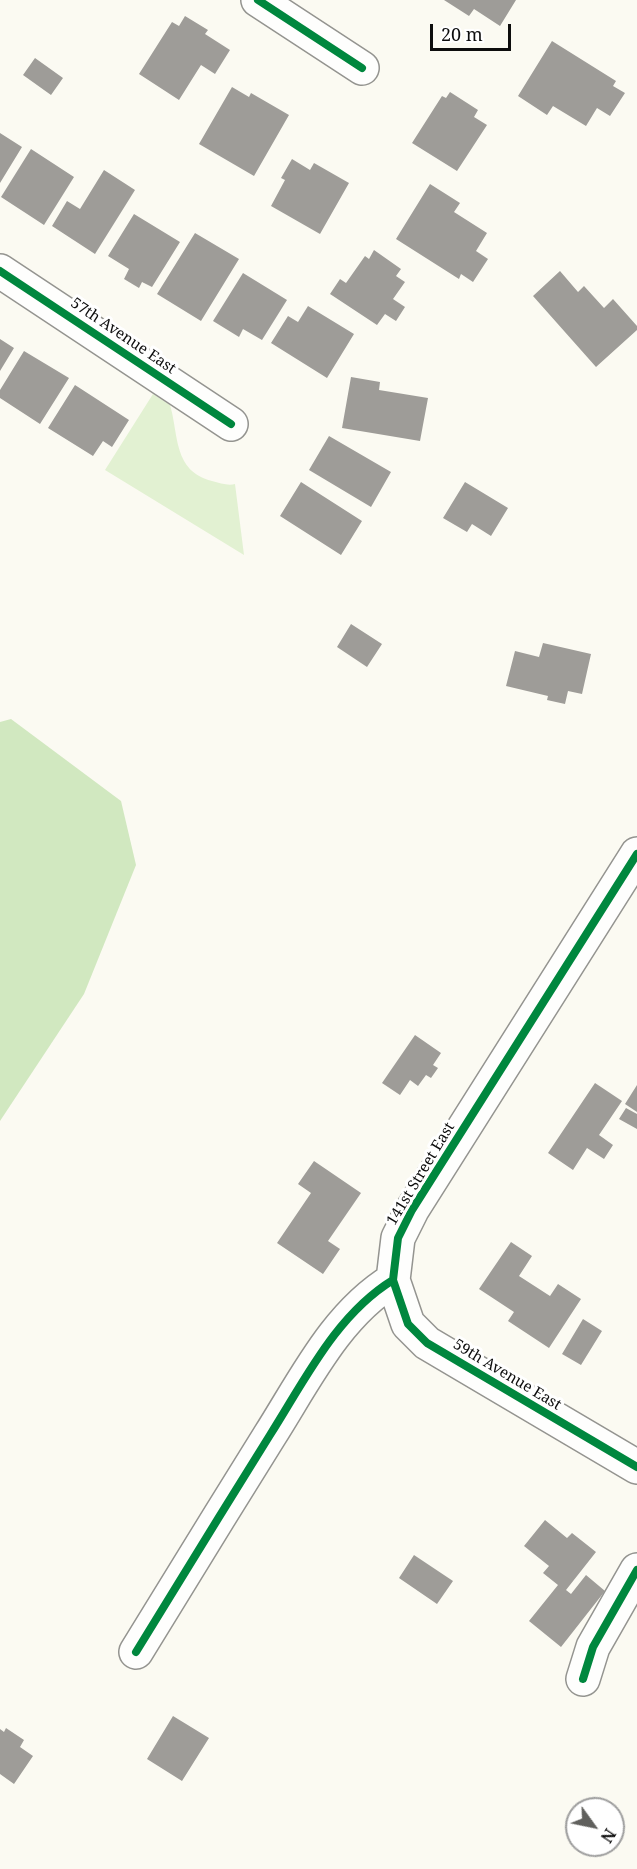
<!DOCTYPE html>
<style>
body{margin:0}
#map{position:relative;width:637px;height:1869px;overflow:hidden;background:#fbfaf2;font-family:"Noto Serif",serif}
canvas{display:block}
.north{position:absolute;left:565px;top:1797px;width:60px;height:60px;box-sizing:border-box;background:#fff;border:2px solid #9e9e9e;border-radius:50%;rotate:123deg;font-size:16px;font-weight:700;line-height:24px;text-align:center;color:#0d0d0d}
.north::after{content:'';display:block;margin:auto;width:21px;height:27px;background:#60605d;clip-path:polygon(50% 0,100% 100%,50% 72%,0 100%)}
.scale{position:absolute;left:430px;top:24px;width:81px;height:27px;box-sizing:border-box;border:3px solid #0d0d0d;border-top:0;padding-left:8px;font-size:18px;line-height:21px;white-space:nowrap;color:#0d0d0d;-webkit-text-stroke:4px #fff;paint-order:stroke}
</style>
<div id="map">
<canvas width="637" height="1869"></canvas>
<div class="north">N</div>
<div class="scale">20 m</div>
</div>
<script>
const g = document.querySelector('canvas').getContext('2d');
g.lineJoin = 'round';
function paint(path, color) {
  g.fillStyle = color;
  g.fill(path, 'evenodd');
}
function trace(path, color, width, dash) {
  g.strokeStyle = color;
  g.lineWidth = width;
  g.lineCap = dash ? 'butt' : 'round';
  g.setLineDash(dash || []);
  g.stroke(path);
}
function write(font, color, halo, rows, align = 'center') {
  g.font = font + ' "Noto Serif",serif';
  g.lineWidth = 6;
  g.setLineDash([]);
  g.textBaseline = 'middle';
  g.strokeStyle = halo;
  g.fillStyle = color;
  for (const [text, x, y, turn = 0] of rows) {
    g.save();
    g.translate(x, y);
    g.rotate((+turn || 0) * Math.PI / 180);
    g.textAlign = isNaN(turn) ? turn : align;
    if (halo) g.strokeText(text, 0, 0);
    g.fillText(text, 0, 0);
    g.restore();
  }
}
paint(new Path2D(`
 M153,394l17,11c9,30 3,66 42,76 8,2 16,5 23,3l9,71 -139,-85z`), '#e2f1d2');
paint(new Path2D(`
 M11,719l110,82 15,64 -52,129 -84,127v-399z`), '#d1e8c0');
paint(new Path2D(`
 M444,0h72l-16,26 -26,-17 -5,7z
 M185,16l23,14 -3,4 25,16 -15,24 -14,-9 -22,35 -40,-26 33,-52 7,4z
 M552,41l64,40 -3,5 12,7 -15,23 -13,-8 -11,18 -33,-20 -6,9 -29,-19z
 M35,58l28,20 -12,17 -28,-20z
 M232,87l17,10 2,-4 38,22 -35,61 -55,-32z
 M450,92l28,18 -4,7 13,8 -30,46 -45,-28 30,-47 4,2z
 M0,133l22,14 -22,36z
 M31,149l43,28 -30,48 -43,-28z
 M292,159l18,11 4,-7 35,20 -29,51 -49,-28 14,-26 -4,-2z
 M104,170l31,20 -40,64 -43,-28 15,-25 13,8z
 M430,184l30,19 -6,9 33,21 -11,18 12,8 -15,23 -12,-8 -2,5 -63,-40z
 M134,214l46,28 -28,45 -10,-5 -3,6 -15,-9 5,-10 -21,-13z
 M195,233l44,26 -38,62 -44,-27z
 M374,250l27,19 -5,7 9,6 -12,17 12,8 -9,14 -11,-7 -8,11 -47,-31 10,-15 6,4 19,-27 4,3z
 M560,271l18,21 6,-6 20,22 9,-9 24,27v4l-41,37 -63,-71z
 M243,273l44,27 -25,40 -19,-11 -4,8 -26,-16z
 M308,306l46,28 -27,44 -56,-35 17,-27 10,6z
 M0,339l14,9 -14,23z
 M24,351l45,27 -29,46 -40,-26v-8z
 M351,377l29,5 -1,8 49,8 -8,43 -78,-13z
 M75,385l54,35 -17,27 -9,-6 -10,15 -45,-28z
 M329,436l62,36 -20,35 -62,-37z
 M301,482l61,39 -21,34 -61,-39z
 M465,482l43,26 -17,28 -19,-12 -5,8 -24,-14z
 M351,624l31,20 -15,23 -30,-20z
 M543,643l48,11 -9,40 -14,-3 -3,13 -18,-4 1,-4 -42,-10 9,-35 24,6z
 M415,1035l26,18 -8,12 5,3 -7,10 -5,-3 -8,11 -8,-6 -10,15 -18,-12z
 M595,1083l27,18 -23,34 14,10 -9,14 -17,-11 -14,22 -25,-17z
 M637,1085v27l-12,-8z
 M626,1108l11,6v15l-18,-10z
 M314,1161l47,32 -33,48 12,8 -17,25 -46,-31 34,-50 -13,-9z
 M511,1242l21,14 -13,20 31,20 8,-12 23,15 -32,49 -41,-27 6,-9 -35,-23z
 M583,1319l19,12 -21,34 -19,-11z
 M545,1520l22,18 5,-5 24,19 -30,38 5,4 15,-19 19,16 -44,56 -32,-26 29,-36 -15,-12 6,-7 -25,-20z
 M414,1555l39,26 -16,23 -38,-26z
 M173,1716l36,22 -27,43 -35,-22z
 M6,1728l18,12 -4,7 13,9 -19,28 -14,-10v-45l4,3z`), '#9e9c98');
const minor = new Path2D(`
 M258,0l104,68
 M0,271l231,153
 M393,1280l15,44 19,19 210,124
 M136,1652c44,-72 89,-145 134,-217 35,-55 66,-120 123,-155l5,-42 14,-28 225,-356
 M583,1679l10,-32 44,-77`);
trace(minor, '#949490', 36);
trace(minor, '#fefefd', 33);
trace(new Path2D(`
 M258,0l104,68
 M0,271l231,153
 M393,1280l15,44 19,19 210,124
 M136,1652c44,-72 89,-145 134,-217 35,-55 66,-120 123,-155l5,-42 14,-28 225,-356
 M583,1679l10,-32 44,-77`), '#00873e', 8);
write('15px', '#0d0d0d', '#fff', [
 ["57th Avenue East",123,336,34],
 ["141st Street East",421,1174,-59],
 ["59th Avenue East",507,1375,31]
]);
</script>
